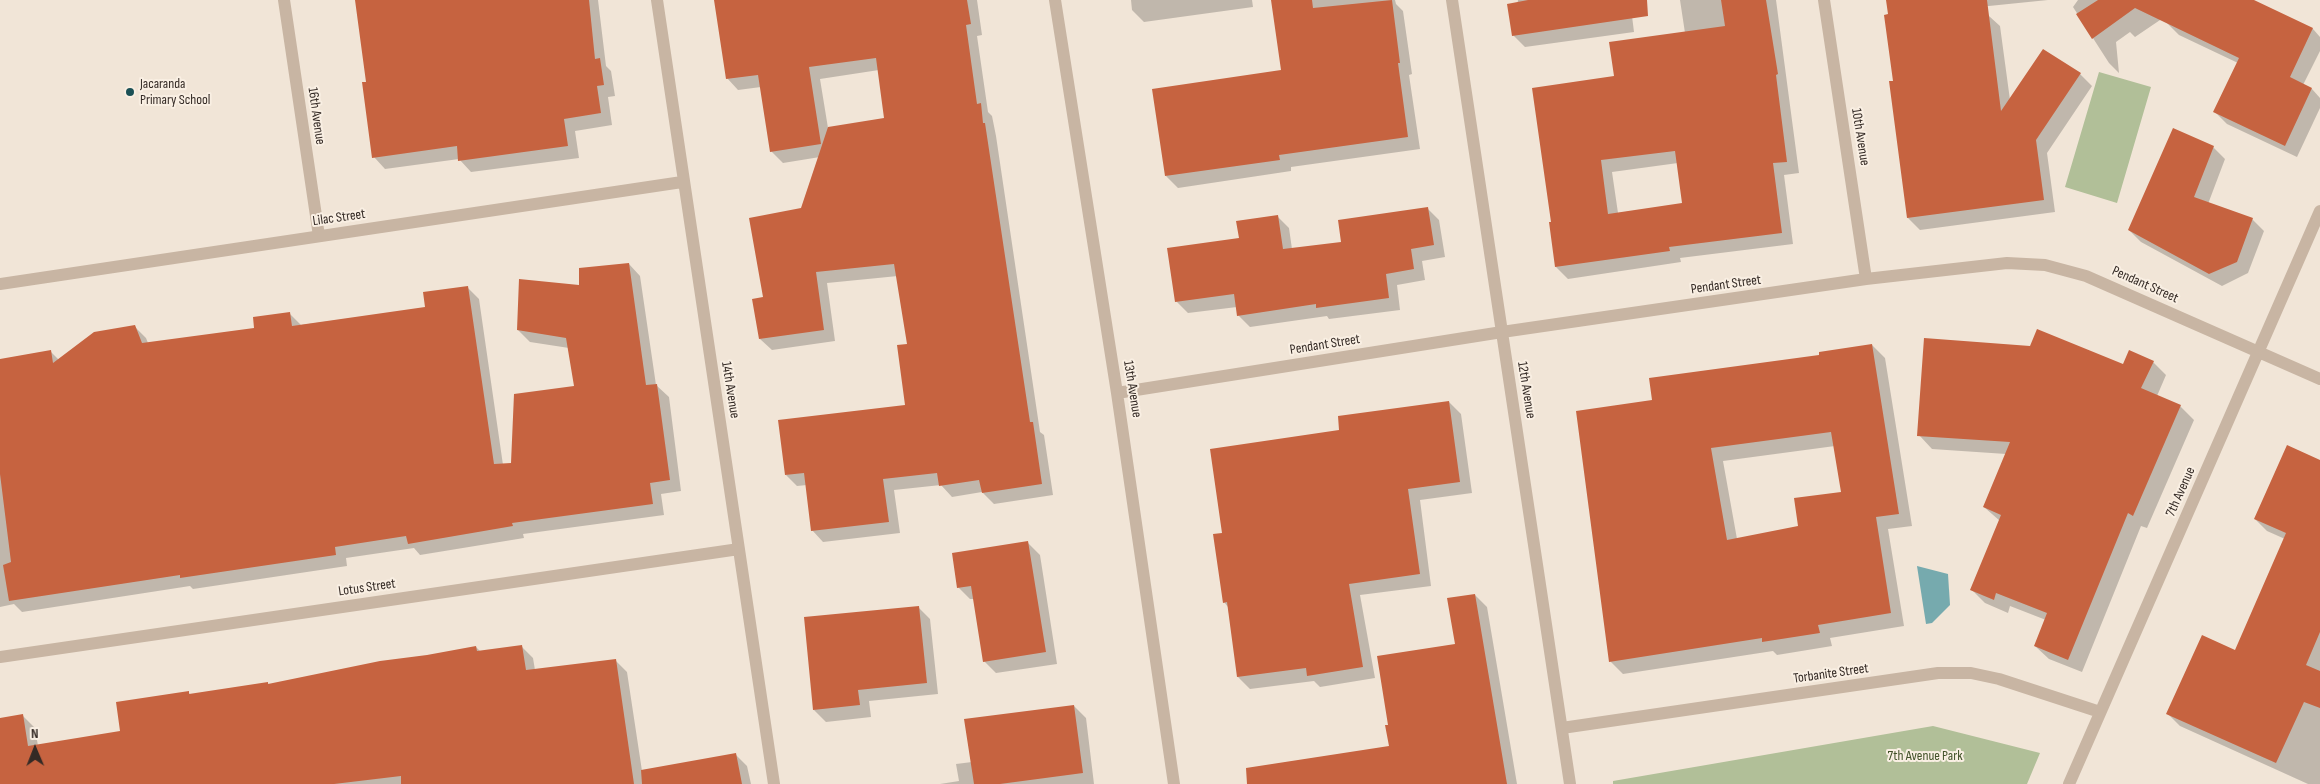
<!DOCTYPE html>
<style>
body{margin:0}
#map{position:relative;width:2320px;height:784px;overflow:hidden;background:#f1e5d7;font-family:"Sofia Sans Condensed",sans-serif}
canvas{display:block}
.north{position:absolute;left:10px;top:724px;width:50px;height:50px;-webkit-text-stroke:4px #f9efe3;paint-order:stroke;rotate:359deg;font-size:14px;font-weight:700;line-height:20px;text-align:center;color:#342a25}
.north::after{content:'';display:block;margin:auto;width:18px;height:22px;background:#342a25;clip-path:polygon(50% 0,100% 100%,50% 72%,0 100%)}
</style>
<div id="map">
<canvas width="2320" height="784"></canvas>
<div class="north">N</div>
</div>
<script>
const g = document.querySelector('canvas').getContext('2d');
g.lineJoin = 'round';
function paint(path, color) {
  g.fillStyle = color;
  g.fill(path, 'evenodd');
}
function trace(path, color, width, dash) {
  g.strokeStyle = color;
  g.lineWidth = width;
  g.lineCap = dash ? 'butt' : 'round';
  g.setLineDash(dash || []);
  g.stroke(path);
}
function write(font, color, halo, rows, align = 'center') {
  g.font = font + ' "Sofia Sans Condensed",sans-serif';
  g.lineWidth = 4;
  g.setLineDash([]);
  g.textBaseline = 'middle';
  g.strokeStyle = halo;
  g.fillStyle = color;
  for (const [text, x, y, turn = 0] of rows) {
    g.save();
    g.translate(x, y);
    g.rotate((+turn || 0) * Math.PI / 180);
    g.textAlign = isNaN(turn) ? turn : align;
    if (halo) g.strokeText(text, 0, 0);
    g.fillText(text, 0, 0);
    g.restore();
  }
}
paint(new Path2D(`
 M2099,72l52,15 -34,116 -52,-16z
 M1933,726l107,27 -13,31h-414v-3z`), '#b1bf98');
paint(new Path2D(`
 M1917,566l31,8 2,31 -18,18 -6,1z`), '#76aaae');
paint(new Path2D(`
 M356,0h242l8,66 5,5 4,25 -7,1 4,28 -37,6 4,27 -108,14 -12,-13 -74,10 -11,-12 -7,-74z
 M733,0h244l5,35 -5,1 11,76 4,4 4,20 44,296 4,3 9,60 -59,9 -12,-12 -30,5 -11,-12 -47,5 6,43 -77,9 -11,-12 -5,-45 -10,1 -11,-11 121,-69 2,-61 -11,-69 -71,7 8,58 -63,9 -12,-11 5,-41 37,-89 18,-52 -37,6 -12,-12 -10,-64 -23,3 -11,-12zM879,70l7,49 -58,9 -8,-49z
 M1131,0h121l1,7 -109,15 -12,-12z
 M1297,0h98l1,4 7,7 9,63 -3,1 11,74 -129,18v4l-113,17 -12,-12 116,-105z
 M1518,0h112l4,32 -109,15 -12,-12z
 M1680,0h96l23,173 -15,2 9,69 -113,14 1,4 -113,17 -12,-12 -4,-44 133,-190zM1678,163l5,41 -65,9 -6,-41z
 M1887,0h161l-69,7 21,19 10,74 70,-26 12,12 -45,67 8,59 -135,18 -12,-12z
 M2078,0h75l13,16 -31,21 -5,-5 -14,10 3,31 -10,-10 -36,-56z
 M2178,0h73l62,29 7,8v14l-17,34 9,4 8,9v10l-23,49 -70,-33 -12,-12 23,-49 -59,-28 -12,-12z
 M2213,147l12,12 -17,45 44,15 12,12 -16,42 -26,13 -81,-44 -12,-12z
 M1427,208l12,12 6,37 -23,4 3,19 -28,5 3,25 -71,9 -2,-3 -77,11 -12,-12 -1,-8 -49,6 -12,-12 64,-62 37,-23 12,12 3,21 50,-6z
 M629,264l11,12 16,109 13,12 12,94 -20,3 3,21 -141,19 1,4 -104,17 -6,-7 -68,10 1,8 -154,23 -3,-3 -168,26 -8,-8 -14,3v-247l51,-8 8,8 76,-33 11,11 2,5 108,-14 33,-16 12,12 126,-17 40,-21 12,12 24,166 10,-1 62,-77 -6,-39 -39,-6 -12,-12 62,-43z
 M1872,345l13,13 27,168 -24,3 16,97 -74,12 2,8 -55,9 -4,-4 -150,23 -13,-13 43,-260 168,-45zM1835,446l7,47 -43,34 -62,12 -14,-78z
 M2153,362l13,13 -9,21 23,10 14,14 -47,108 -6,-2 -59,146 -33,-13 -14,-13 11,-26 -36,-14 -2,7 -23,-10 -14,-14 29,-68 -16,-14 22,-53 -74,-5 -13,-14 204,-69z
 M1449,402l12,12 11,79 -52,7 11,86 -71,9 15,83 -55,9 -6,-6 -64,8 -12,-12 -10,-70 -4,-5v-68l117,-103z
 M2320,461v323h-12l-128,-58 -12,-12 68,-62 49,-113 -18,-8 -12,-12z
 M1028,543l12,12 17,109 -61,9 -12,-12 -10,-62h-4l-12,-12z
 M1475,595l12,12 30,177h-267l140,-37 -1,-21 67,-81z
 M918,607l12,12 8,75 -69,7 2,16 -45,5 -12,-12z
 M476,647l5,5 41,-5 11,11 2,12 80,-10 12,12 15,99 93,-17 12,12 4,18h-751v-65l23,-3 12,12 3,18 84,-14 66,-40 3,3 77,-12 1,2z
 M1074,706l12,12 8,66h-154l19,-3 -3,-17 16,-2z`), '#0003');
paint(new Path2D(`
 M355,0h234l6,59 5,-1 4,27 -7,1 4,27 -37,6 4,27 -110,15 -1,-15 -85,12 -10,-76h4z
 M714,0h253l4,24 -5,1 11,79 4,-1 2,20h2l45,299h3l9,62 -60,9 -3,-13 -40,6 -2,-13 -54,6 6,43 -78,9 -7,-58 -19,2 -7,-55 127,-15 -8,-60 10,-1 -13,-80 -78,8 8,58 -65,9 -7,-40 11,-2 -14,-79 52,-10 27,-81 56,-9 -8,-60 -67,9 12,77 -51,8 -12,-77 -32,4z
 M1271,0h41l1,8 79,-8 8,63h-2l10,74 -129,18 1,5 -115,16 -13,-87 129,-19z
 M1528,0h119l1,16 -136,20 -5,-32z
 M1721,0h45l12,74 -2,1 11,87 -14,1 9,70 -113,14 1,4 -115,16 -6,-45h2l-19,-134 82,-12 -5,-34 116,-16zM1675,151l7,52 -74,11 -7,-54z
 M1886,0h101l14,111 42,-62 38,24 -45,67 8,60 -137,18 -18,-137h4l-9,-66 4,-1z
 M2098,0h156l59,28 -23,49 22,11 -27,58 -72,-34 26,-54 -104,-50 -43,31 -16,-25z
 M2173,128l41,18 -20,51 59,21 -16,44 -28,12 -81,-44z
 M1428,207l6,38 -23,4 3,20 -28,5 3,24 -73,10v-4l-79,12 -3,-22 -59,8 -8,-54 72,-10 -3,-17 42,-6 5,34 58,-7 -3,-22z
 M629,263l17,122 11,-1 13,96 -20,3 3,21 -141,19 1,3 -105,18 -2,-8 -71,11 1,8 -156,23v-3l-171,26 -6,-36 8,-3 -11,-88v-115l51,-9 2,13 41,-31 41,-7 7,18 112,-15 -1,-11 37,-5 2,14 133,-19 -2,-15 45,-6 26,178 17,-1 3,-69 60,-8 -8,-48 -49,-8 2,-51 60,6v-17z
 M2037,329l86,35 6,-14 25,11 -13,27 40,17 -48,111 -5,-3 -60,147 -34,-14 13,-33 -51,-20 -2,7 -24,-10 31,-75 -18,-8 27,-65 -93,-6 7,-98 106,8z
 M1872,344l27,170 -23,3 15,96 -73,12 2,8 -58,9v-4l-153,24 -33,-251 76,-11 -3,-22 170,-23v-3zM1831,432l10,60 -47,6 4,28 -71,14 -16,-92z
 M1449,401l11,81 -52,7 12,85 -71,10 14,83 -56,9 -1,-8 -69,9 -10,-75 -4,1 -10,-69 9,-1 -12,-84 129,-19 -1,-14z
 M2287,445l33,15v172l-14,33 14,6v37l-16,-6 -28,61 -110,-49 36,-79 33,15 51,-117 -32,-14z
 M1028,541l18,111 -63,10 -12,-76 -14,2 -5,-35z
 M1475,594l32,190h-260l-1,-16 143,-22 -4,-21h3l-11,-69 78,-12 -8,-46z
 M919,606l8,77 -69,7 2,15 -47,5 -9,-93z
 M522,645l4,25 90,-11 18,125h-233v-8l-67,8h-334v-66l23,-4 5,32 92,-15 -4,-29 73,-11v3l79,-12v2l112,-23 47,-6 49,-9 1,5z
 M1074,705l9,68 -83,11h-26l-10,-65z
 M736,753l6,31h-100l-1,-14z`), '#c66340');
trace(new Path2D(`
 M284,0l35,236
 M657,0l117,784
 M1055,0l62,393 57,391
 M1452,0l118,784
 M1824,0l42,279
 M0,284l682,-102
 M1117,393l385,-61 364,-53 141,-16 38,2 41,11 234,103
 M0,657l739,-108
 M1562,728l376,-55h33l28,6 101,33
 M2069,784l251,-573`), '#c8b5a3', 12);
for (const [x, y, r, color] of [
 [130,92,5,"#1b5055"]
]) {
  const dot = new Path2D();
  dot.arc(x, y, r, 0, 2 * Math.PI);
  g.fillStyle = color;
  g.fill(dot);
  trace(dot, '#f9efe3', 2);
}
write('14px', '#342a25', '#f9efe3', [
 ["Jacaranda",140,84],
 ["Primary School",140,100]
], 'left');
write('14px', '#342a25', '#f9efe3', [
 ["16th Avenue",316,116,82],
 ["10th Avenue",1860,137,81],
 ["Lilac Street",339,218,-8],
 ["Pendant Street",1726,285,-8],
 ["Pendant Street",2145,285,24],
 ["Pendant Street",1325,345,-9],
 ["13th Avenue",1132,389,81],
 ["14th Avenue",730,390,81],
 ["12th Avenue",1526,390,81],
 ["7th Avenue",2181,492,-66],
 ["Lotus Street",367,588,-8],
 ["Torbanite Street",1831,674,-8]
]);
write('14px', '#425229', '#f9efe3', [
 ["7th Avenue Park",1925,756]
]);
</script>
